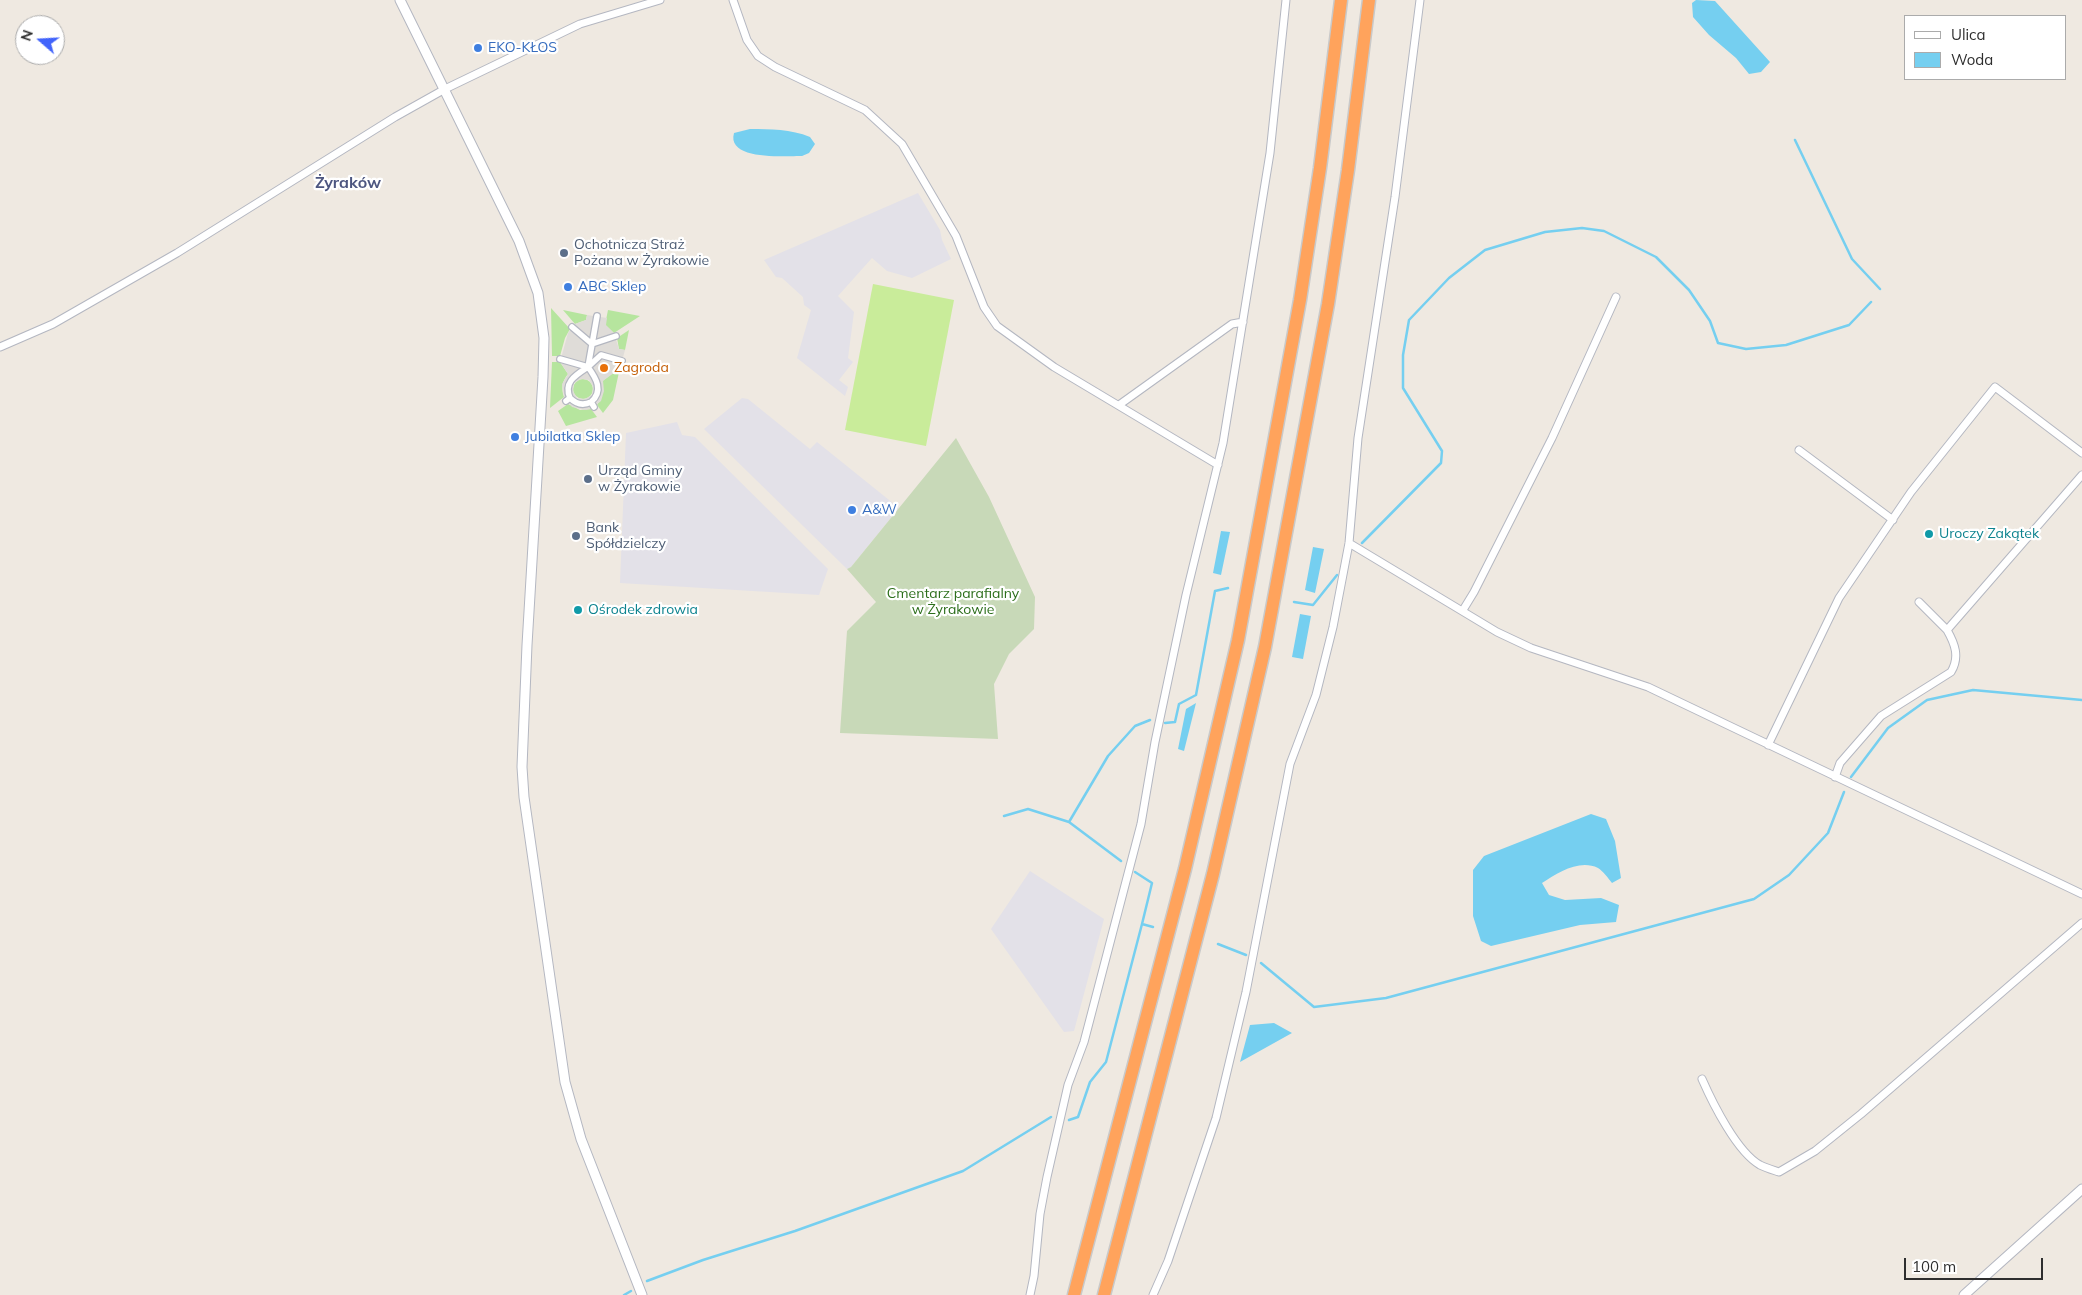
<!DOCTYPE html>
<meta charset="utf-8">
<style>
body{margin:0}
#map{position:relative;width:2082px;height:1295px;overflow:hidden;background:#efe9e1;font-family:Mulish,sans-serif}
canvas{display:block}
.legend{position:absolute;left:1904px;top:15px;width:162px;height:65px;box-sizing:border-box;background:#fff;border:1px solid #ababab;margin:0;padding:6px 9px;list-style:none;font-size:15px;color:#2e2e2e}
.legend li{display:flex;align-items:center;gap:10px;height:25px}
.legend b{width:25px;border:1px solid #ababab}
.north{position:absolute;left:15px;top:15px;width:50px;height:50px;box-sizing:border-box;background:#fff;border:1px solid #ababab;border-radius:50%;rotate:289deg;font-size:14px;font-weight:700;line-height:20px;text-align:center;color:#2e2e2e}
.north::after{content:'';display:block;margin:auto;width:18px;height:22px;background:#4264fb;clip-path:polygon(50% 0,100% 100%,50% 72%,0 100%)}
.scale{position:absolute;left:1904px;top:1258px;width:139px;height:22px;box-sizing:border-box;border:2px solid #2e2e2e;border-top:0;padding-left:6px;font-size:15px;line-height:18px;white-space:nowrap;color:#2e2e2e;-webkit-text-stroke:4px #fff;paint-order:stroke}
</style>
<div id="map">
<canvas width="2082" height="1295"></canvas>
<ul class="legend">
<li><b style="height:6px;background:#fff"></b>Ulica</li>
<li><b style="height:14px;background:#75cff0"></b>Woda</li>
</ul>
<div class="north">N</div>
<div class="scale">100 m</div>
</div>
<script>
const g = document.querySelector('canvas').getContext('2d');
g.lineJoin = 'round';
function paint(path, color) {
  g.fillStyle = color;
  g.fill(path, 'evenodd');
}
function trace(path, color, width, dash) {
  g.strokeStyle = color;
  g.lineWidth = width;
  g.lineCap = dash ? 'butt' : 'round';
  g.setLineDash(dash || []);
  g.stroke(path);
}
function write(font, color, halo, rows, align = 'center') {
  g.font = font + ' Mulish,sans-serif';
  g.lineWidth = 4.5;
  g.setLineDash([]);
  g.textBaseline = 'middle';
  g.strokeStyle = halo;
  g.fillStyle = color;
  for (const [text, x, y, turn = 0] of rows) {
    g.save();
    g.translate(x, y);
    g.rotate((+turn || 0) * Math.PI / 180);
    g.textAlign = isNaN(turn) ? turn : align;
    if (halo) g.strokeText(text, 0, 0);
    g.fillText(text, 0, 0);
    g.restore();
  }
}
paint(new Path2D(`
 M918,193l22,37 2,10 9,19 -39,19 -25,-7 -15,-13 -34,38 16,16 -6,46 5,4 -14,18 9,7 -3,9 -48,-38 14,-48 -7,-5 -1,-8 -21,-19 -6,-1 -12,-17z
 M742,398l6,1 62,50 7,-7 82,66 -48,59 -4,2 -143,-140z
 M677,422l5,13 13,2 133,132 -9,26 -199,-12 6,-150z
 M1030,871l74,48 -30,112 -10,1 -73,-103z`), '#e3e1e8');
paint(new Path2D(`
 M551,308l19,21 -5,9 -5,18h-8z
 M563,310l24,5 -1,5 -11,4z
 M608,310l32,6 -26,17 -9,-8z
 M629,330l-4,20 -6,-1 -2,-11z
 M552,362h8l8,12c-6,7 -7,15 -4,23l-14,11z
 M615,371l4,1 -6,28 -10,13 -6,-8 5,-9v-15z
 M573 389a10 10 0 1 1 20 0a10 10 0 1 1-20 0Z
 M568,404l12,6 11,-1 6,8 -31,9 -8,-15z`), '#b6e59e');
paint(new Path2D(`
 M956,438l33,59 46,100 -1,32 -25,25 -15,30 4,55 -158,-6 7,-102 29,-29 -29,-33 4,-2z`), '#c8d9b8');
paint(new Path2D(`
 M873,284l81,16 -28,146 -81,-16z`), '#c9ec9a');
paint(new Path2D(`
 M587,315l20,3 -1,7 8,8 5,16 6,1 -6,22h-4l-12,9 1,10 -3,10 -10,8 -6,1 -13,-3 -8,-10 -2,-13 6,-10 -8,-12 8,-29 7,-9 11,-4zM581,379l8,1 4,7 -1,8 -7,4 -8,-1 -4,-7 1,-8z`), '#dfdcd8');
paint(new Path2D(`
 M1696,0l19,1 55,61 -9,10 -12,2 -13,-16 -27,-23 -16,-18 -1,-14z
 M750,129c20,0 41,0 60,8l5,7 -6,9 -7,3c-15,0 -76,5 -68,-23z
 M1221,531l9,1 -9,43 -8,-2z
 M1313,547l11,2 -9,44 -10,-3z
 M1300,614l11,2 -8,43 -11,-2z
 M1196,703l-12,48 -6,-2 8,-40z
 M1591,814l15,5 9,22 6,37 -9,5c-4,-5 -9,-12 -14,-15 -19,-9 -40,5 -56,15l7,12 16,5 36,-2 18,7 -3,17 -36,3 -89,21 -10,-5 -8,-25v-46l11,-14z
 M1274,1023l18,10 -52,29 10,-37z`), '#75cff0');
trace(new Path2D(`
 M1795,140l57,119 28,30
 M1362,543l79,-80 1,-12 -39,-63v-33l6,-35 40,-42 36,-28 60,-18 37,-4 22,3 52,26 33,33 21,31 8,22 28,6 40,-4 63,-20 22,-23
 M1294,602l19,3 24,-30
 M1165,723l10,-1 4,-18 17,-9 19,-104 13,-3
 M1851,777l37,-49 39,-28 46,-10 109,10
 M1004,816l24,-7 41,13 52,39
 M1069,822l39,-66 27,-30 15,-6
 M1135,872l17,11 -10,41 11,3
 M1218,944l28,11
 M1261,963l53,44 72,-9 368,-99 35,-24 39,-42 16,-41
 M1069,1120l9,-3 12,-35 16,-20 36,-138
 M647,1281l56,-21 92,-29 168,-60 88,-54
 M624,1295l7,-4`), '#75cff0', 2.5);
const pedestrian = new Path2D(`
 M572,327l20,17 24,-8
 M560,359l28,8 13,-12 21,6
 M570,398c-7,-16 6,-23 18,-31
 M566,401l4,-3c6,6 13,8 21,4l3,5
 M591,402c13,-11 5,-24 -3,-35l9,-51`);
const minor = new Path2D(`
 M733,0l14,40 11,16 17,11 90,43 37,34 54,92 28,71 13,19 57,41 164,98
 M0,347l53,-23 124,-71 218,-136 50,-28 135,-65 80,-24
 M1119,405l113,-81 11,-2
 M1799,450l94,70
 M1349,543l148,89 34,16 117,39 434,207
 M1919,602l28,28
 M1463,610l11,-18 78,-154 64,-141
 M1768,745l71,-147 72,-106 84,-105 87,66
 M1835,777l5,-14 41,-47 70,-44c9,-15 4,-28 -4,-42l135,-155
 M1702,1079c11,25 35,73 58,86 6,3 13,5 19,7l36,-21 46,-37 221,-191
 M1030,1295l4,-19 6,-62 7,-37 21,-92 16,-43 57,-218 14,-82 31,-147 37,-152 47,-290 16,-153
 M1153,1295l15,-34 48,-143 30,-126 44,-228 26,-69 17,-68 16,-84 9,-105 37,-241 25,-197`);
const tertiary = new Path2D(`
 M400,0l119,241 19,52 6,45 -1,39 -16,268 -5,122 2,30 41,285 16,57 61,156
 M1964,1295l118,-106`);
const motorway = new Path2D(`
 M1074,1295l111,-426 53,-229 62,-340 20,-132 21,-168
 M1104,1295l109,-421 52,-227 63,-343 20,-134 21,-170`);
trace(pedestrian, '#b4b7c1', 8);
trace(minor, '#b4b7c1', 9);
trace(tertiary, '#b4b7c1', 11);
trace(motorway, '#c9c9c9', 15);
trace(pedestrian, '#fff', 5.5);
trace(minor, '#fff', 7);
trace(tertiary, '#fff', 9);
trace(motorway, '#ffa35c', 12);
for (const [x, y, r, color] of [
 [478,48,5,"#3f7fe0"],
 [564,253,5,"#5c6f8a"],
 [568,287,5,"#3f7fe0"],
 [604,368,5,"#e8710a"],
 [515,437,5,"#3f7fe0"],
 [588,479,5,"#5c6f8a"],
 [852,510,5,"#3f7fe0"],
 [1929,534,5,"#0f9aa8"],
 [576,536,5,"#5c6f8a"],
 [578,610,5,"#0f9aa8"]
]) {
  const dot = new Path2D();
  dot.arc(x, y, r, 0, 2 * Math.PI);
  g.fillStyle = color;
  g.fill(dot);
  trace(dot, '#fff', 2);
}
write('14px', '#366cbe', '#fff', [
 ["EKO-KŁOS",488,48],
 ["ABC Sklep",578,287],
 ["Jubilatka Sklep",525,437],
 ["A&W",862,510]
], 'left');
write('14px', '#4e5e75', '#fff', [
 ["Ochotnicza Straż",574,245],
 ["Pożana w Żyrakowie",574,261],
 ["Urząd Gminy",598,471],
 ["w Żyrakowie",598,487],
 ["Bank",586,528],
 ["Spółdzielczy",586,544]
], 'left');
write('14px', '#c56008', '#fff', [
 ["Zagroda",614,368]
], 'left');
write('14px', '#0d838f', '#fff', [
 ["Uroczy Zakątek",1939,534],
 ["Ośrodek zdrowia",588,610]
], 'left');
write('14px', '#2c6e1b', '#fff', [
 ["Cmentarz parafialny",953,594],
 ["w Żyrakowie",953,610]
]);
write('bold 16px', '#4d5680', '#fff', [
 ["Żyraków",348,183]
]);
</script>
